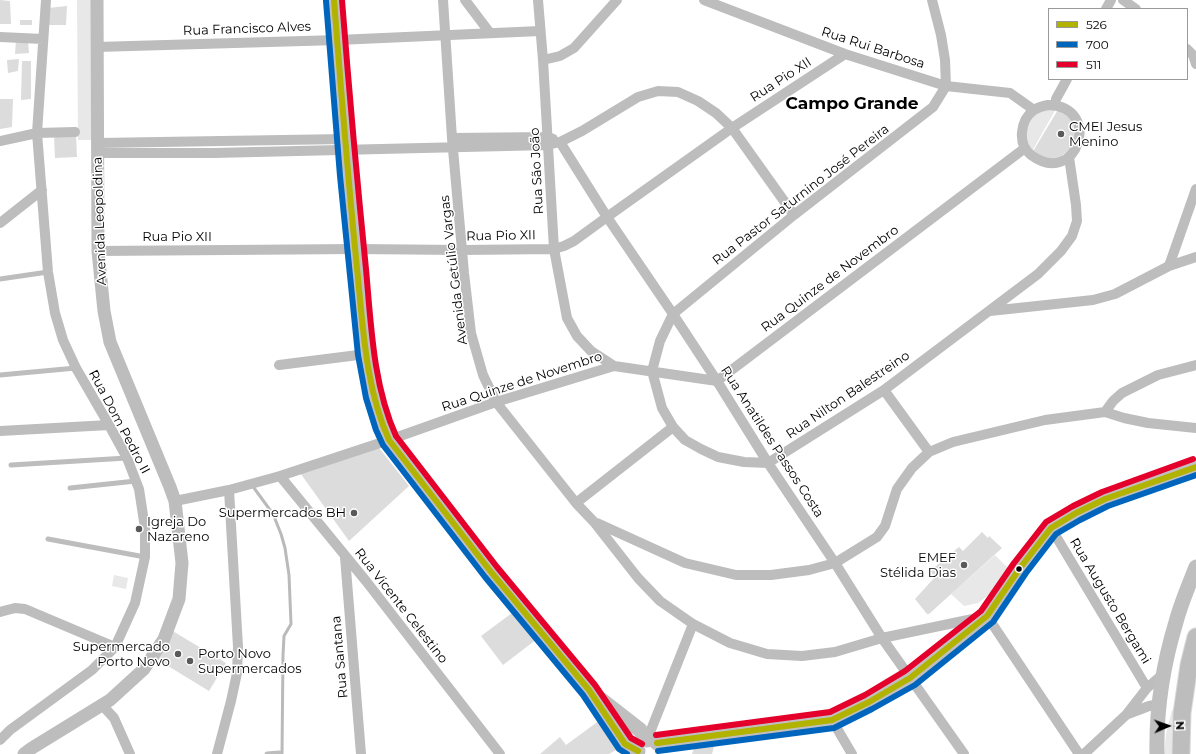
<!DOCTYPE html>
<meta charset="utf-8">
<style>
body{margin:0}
#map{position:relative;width:1196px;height:754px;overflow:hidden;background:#fff;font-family:Montserrat,sans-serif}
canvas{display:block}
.legend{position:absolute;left:1048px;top:8px;width:140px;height:72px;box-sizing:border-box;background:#fff;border:1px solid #999;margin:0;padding:5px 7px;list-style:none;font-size:12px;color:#000}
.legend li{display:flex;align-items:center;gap:8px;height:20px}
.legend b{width:20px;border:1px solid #999}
.north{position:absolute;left:1148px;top:706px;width:40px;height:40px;-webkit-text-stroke:3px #fff;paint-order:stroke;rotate:88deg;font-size:11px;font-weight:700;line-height:16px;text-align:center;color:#000}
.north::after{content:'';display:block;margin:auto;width:14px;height:18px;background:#000;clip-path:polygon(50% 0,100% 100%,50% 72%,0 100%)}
</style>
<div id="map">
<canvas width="1196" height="754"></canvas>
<ul class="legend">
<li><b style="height:5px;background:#b2b200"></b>526</li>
<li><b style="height:5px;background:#0065bd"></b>700</li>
<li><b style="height:5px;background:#e4002b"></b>511</li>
</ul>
<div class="north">N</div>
</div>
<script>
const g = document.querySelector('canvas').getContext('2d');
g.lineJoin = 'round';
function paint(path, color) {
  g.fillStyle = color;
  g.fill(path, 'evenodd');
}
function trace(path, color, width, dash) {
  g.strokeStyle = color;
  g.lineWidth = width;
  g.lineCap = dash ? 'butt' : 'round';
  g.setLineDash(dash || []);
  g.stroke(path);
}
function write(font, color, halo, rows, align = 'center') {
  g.font = font + ' Montserrat,sans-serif';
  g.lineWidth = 3;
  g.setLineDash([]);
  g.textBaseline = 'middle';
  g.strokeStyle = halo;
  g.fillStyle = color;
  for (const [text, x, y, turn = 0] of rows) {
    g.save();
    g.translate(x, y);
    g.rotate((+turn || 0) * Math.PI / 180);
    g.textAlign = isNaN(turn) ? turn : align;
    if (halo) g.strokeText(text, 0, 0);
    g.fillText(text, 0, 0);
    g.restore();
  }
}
paint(new Path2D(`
 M77,0h14l2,140h-15z
 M1057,107l-26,46 -8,-15 11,-26z
 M995,555l14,14 -19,25 -12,9 -14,3 -13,-12z
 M114,575l14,3 -2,11 -14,-3z
 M1172,710l5,1 -3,43h-10l2,-20z`), '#e8e8e8');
trace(new Path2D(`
 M254,488l19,26 8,20 4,14 4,27 2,49 -7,12 -1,19 -1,99`), '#bababa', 3);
paint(new Path2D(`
 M0,0l10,1 1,23h-11z
 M67,6l-1,19h-17l-1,-17z
 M20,20h12v5h-12z
 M16,39l12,1 1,13 -14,1z
 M19,59l-1,12 -10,2 -1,-13z
 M22,61h9v38l-10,1z
 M0,99h13l-1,28 -12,2z
 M1059,108l11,7 7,27 -2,4 -21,15 -22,-8z
 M76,135l1,22 -22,1 -1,-22z
 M376,444l33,42 -60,55 -51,-71z
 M982,532l6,6 1,-2 13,12 -73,66h-2l-12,-15 20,-22 -5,-6 29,-24 4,4z
 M516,610l21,29 -34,26 -22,-29z
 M171,630l55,33 -17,28 -54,-33z
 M600,720l20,25 -4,5 -7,4h-69l20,-17 6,8z
 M715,743l-3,11h-20l3,-8z`), '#dcdcdc');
const primary = new Path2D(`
 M1181,754l1,-41 7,-48 7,-28`);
trace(primary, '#dbdbdb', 19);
trace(new Path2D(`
 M0,279l48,-7
 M0,375l76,-7
 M11,465l116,-7
 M70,488l66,-7
 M48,539l97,18
 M267,754l12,-1`), '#bdbdbd', 5);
trace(new Path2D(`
 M443,0l9,138 12,135 7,60 12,42 13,27 80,101 18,19 44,56 22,23 33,23 37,19 37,11 35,2 33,-4 47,-14 105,-22 92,138
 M465,0l25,33
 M538,0l5,60 11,189 13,69 10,18 14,15 23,15
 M704,0l141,54 101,32 64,7 24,17
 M932,0l9,35 4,25 1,26 -13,21 -139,108 -121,99 -13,27 -8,30 10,37 11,19 12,13 16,9 17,8 26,5 24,1 116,-73 154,-116 23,-23 11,-15 5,-15 -1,-16 -7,-48
 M1123,0l13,9
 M1106,9l5,-9
 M0,37l43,2
 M97,47l241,-7 202,-9
 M1187,49l6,6 3,9
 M543,60l17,-4 14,-8 43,-48
 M1048,105c56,1 29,84 -17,50 -14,-11 -11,-35 3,-45 5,-3 9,-4 14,-5z
 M1055,105l1,-6 11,-20
 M452,138l96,-1 5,2
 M0,141l37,-8 38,-1
 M560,142l47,75 66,97 44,67 51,82 67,100 47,75 82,116
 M98,143l247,-4
 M98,153h116l334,-8 12,-3 22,-11 56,-34 20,-6 20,1 20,9 18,12 16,15 62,87
 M0,223l42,-33
 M98,251l258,-2 106,1 92,-1 10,-3 10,-5 33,-24 125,-89 113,-74
 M1169,266l27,-77
 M990,311l103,-11 22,-6 54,-28 27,-9
 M279,365l87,-11
 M884,390l45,62
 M1105,412l8,-11 9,-8 36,-18 38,-10
 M0,431l109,-6
 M280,476l86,105 134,173
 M175,501l54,-11 51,-14 109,-36 107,-38 118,-36 103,15 308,-233
 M576,503l97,-76
 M597,523l88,40 51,12h35l38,-5 26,-7 42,-26 8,-11 12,-37 15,-21 17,-16 24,-10 92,-22 60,-8 19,6 24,5 48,5
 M1051,528l96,160
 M345,557l16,197
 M0,612l15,-4 10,1 90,38
 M102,705l12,13 16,36
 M1128,714l21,-8 11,-2
 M832,720l20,34
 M0,740l10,-10 82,-60 23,-23 20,-44 10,-46v-29l-6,-39 -12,-31 -18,-33 -33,-57 -13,-28 -8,-27 -7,-41 -11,-139 9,-133
 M647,740l46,-116
 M217,754l14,-53 6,-28 1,-26 -9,-157
 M1084,754l42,-39 21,-27 16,-14`), '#bdbdbd', 10);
trace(new Path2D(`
 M24,754l8,-6 78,-48 34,-31 20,-30 15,-40 3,-36 -7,-62 -5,-14 -60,-145 -6,-31 -6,-60 -1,-251`), '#bdbdbd', 13);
trace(new Path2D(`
 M334,0l14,175 18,179 8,42 9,31 6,13 102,132 98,118 36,54 13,7
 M599,698l41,32 7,10
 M657,743l175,-23 37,-18 41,-24 77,-62 33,-48 31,-40 25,-15 29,-14 91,-32
 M1157,754c-1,-45 6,-89 19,-132 5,-19 13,-37 20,-55`), '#bfbfbf', 15);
trace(primary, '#bdbdbd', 17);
trace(new Path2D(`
 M334,0c7,90 14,179 23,268 6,57 8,119 32,172l102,132 98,118 36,54 13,7
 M657,743l175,-23 37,-18 41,-24 77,-62 33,-48 31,-40 25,-15 29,-14 91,-32`), '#b2b200', 6);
trace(new Path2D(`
 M326,1l14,175 18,179 8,43 10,32 7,15 102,132 98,118 36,54 8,5
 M658,751l176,-23 38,-19 43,-24 78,-63 33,-49 30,-39 24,-14 28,-14 88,-31`), '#0065bd', 6);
trace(new Path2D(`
 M342,0c7,90 15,180 24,269 5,55 7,116 30,167l101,131 98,118 36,53 11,6
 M656,735l174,-23 35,-17 40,-24 76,-60 33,-48 32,-41 27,-16 29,-14 91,-33`), '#e4002b', 6);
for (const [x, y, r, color] of [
 [1061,134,4,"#595959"],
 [354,513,4,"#595959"],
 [139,529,4,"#595959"],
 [964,565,4,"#595959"],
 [1019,569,3.5,"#000"],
 [178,654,4,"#595959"],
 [190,661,4,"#595959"]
]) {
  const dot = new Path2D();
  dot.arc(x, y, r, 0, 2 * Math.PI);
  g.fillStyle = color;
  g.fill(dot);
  trace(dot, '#fff', 1.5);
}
write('13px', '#000', '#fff', [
 ["Rua Francisco Alves",247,29,-2],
 ["Rua Rui Barbosa",873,48,18],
 ["Rua Pio XII",781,80,-33],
 ["Rua São João",537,171,-93],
 ["Rua Pastor Saturnino José Pereira",801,195,-38],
 ["Avenida Leopoldina",100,221,-92],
 ["Rua Pio XII",501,236,-1],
 ["Rua Pio XII",177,237],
 ["Avenida Getúlio Vargas",454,270,-97],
 ["Rua Quinze de Novembro",830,279,-37],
 ["Rua Quinze de Novembro",522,382,-18],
 ["Rua Nilton Balestreino",848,395,-34],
 ["Rua Dom Pedro II",119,422,62],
 ["Rua Anatildes Passos Costa",772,442,57],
 ["Rua Augusto Bergami",1110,601,59],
 ["Rua Vicente Celestino",401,606,52],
 ["Rua Santana",340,657,-95]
]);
write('13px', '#000', '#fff', [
 ["CMEI Jesus",1069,127],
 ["Menino",1069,142],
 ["Supermercados BH",346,513,"right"],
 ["Igreja Do",147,522],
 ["Nazareno",147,537],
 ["EMEF",956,558,"right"],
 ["Stélida Dias",956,573,"right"],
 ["Supermercado",170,647,"right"],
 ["Porto Novo",170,662,"right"],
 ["Porto Novo",198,654],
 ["Supermercados",198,669]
], 'left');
write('bold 17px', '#000', '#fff', [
 ["Campo Grande",852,104]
]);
</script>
